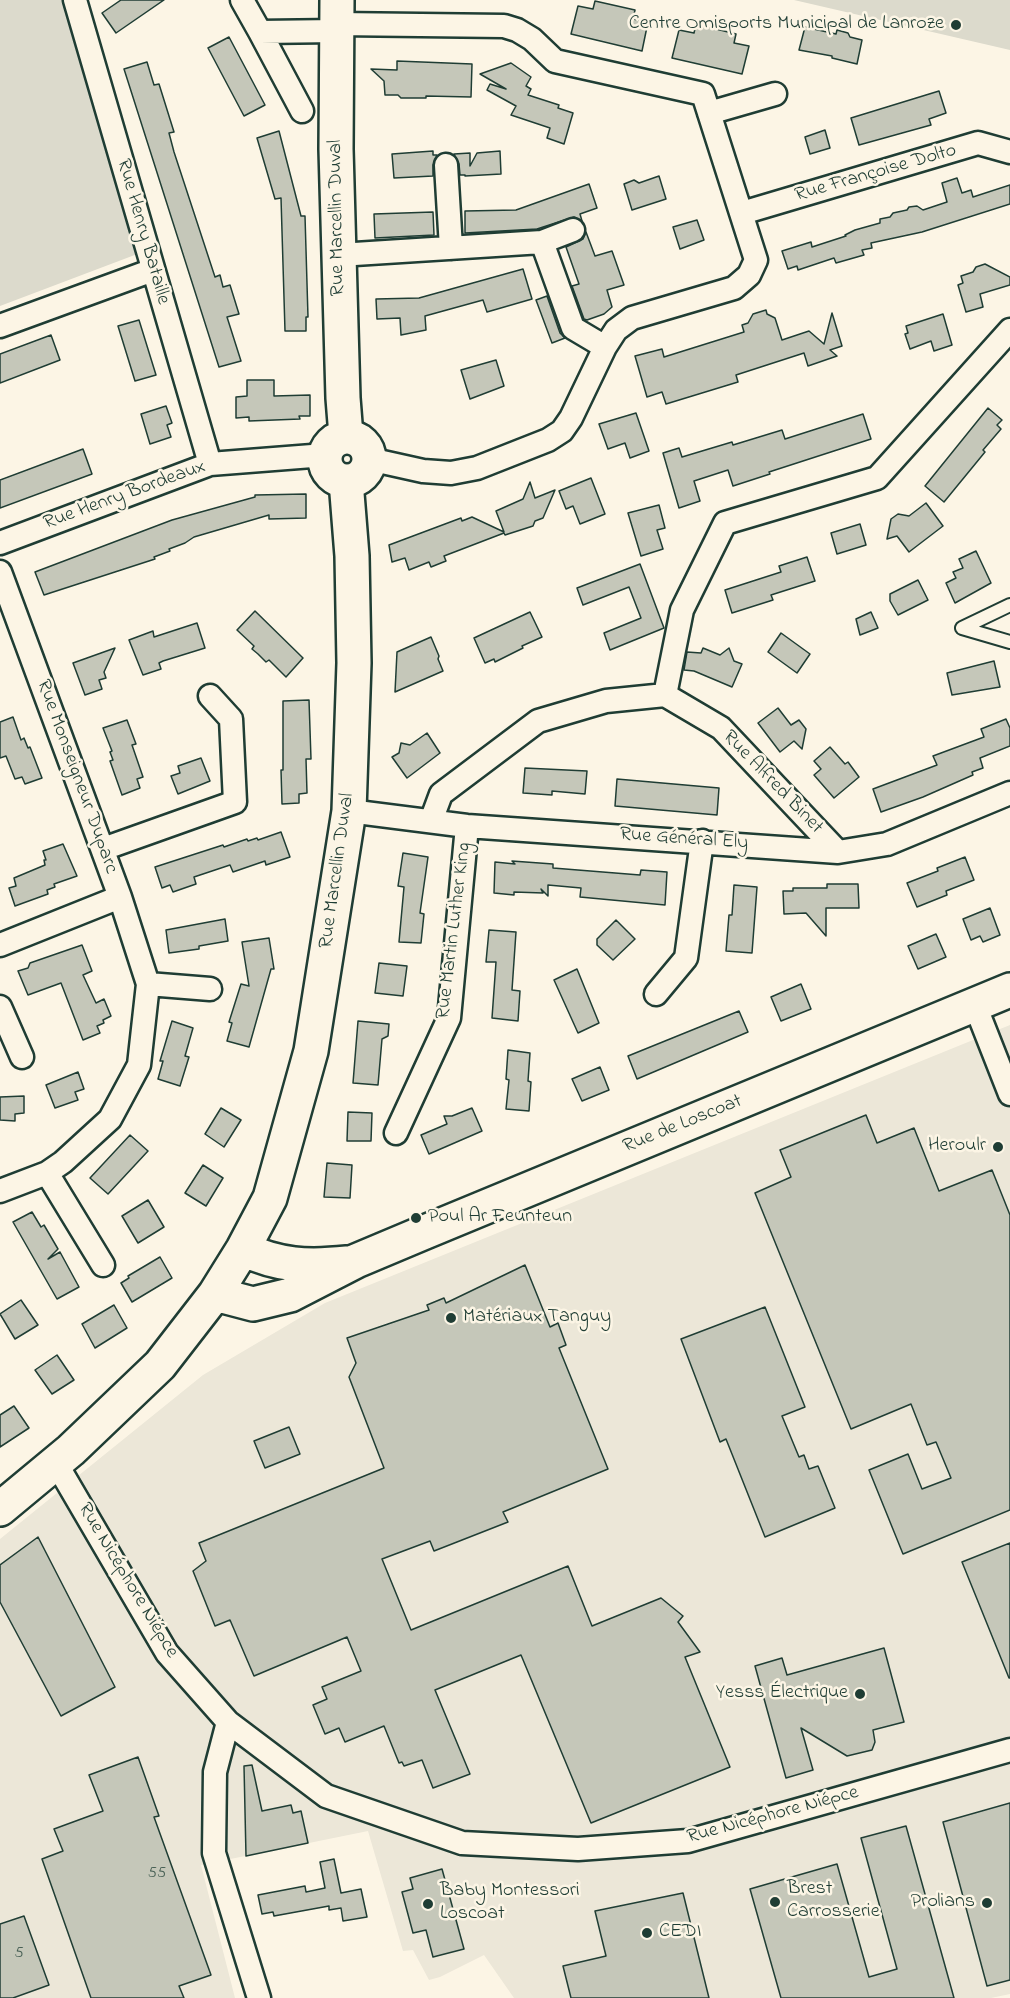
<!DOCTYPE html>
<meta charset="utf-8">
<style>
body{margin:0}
canvas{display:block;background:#fcf5e5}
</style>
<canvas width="1010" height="1998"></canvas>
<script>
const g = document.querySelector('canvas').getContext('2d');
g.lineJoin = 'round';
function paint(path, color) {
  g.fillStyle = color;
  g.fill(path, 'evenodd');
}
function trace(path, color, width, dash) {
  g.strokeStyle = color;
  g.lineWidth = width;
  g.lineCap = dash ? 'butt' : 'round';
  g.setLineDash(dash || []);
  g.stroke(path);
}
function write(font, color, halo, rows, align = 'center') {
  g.font = font + ' "Indie Flower",sans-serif';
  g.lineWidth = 5;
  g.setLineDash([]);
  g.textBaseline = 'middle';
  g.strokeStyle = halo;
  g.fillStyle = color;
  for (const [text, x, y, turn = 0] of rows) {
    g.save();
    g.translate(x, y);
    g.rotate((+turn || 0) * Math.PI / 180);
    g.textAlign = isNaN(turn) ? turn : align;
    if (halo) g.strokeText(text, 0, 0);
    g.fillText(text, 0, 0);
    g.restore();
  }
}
paint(new Path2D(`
 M1010,1025v969l-19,4h-477l-30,-43 -44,22 -11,3 -16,-30 -10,1 -35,-120 -167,34 34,133h-235v-459l203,-164 122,-72z`), '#ece7d8');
paint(new Path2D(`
 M0,0h66l74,253 -140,53z
 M794,0h216v50z`), '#dcdacc');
const building = new Path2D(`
 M121,0h43l-48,33 -14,-20z
 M595,1l40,9 -2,9 15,3 -6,29 -71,-17 7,-28 15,3z
 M696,24l40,10 -2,9 15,3 -7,28 -70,-16 7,-28 15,3z
 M805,27l31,7 1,-4 11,3 2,4 12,3 -5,24 -25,-6v-2l-33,-6z
 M229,37l36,68 -21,11 -36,-68z
 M397,61l75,3 -1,33 -45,-1v2h-25l-3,-3h-13l-1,-14 -13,-12 26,1z
 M147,62l7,23 5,-1 15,48 -5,1 5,19 41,125 5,-2 3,12 7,-2 9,29 -12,3 14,44 -22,6 -95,-298z
 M511,63l20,14 -5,9 5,3 -3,6 31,10 -1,3 15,5 -9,31 -17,-6 3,-10 -39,-13 5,-9 -29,-16 3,-6 16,5 -26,-15z
 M939,91l7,22 -17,6 2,6 -72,20 -8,-27z
 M825,130l5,18 -20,6 -5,-17z
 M279,131l22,85h4l3,101h-2v14h-21l-4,-133 -6,1 -18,-61z
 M433,151v4h4l-4,10v11l-39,2 -2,-24z
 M500,151l1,23 -36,2v-1h-5l-1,-11 -5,-10 16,-1v13l7,-13z
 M659,176l7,23 -34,11 -8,-26 10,-4 5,3z
 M957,178l5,15 9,-3 2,7 37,-12v19l-88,28 -51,11 1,5 -10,2 2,5 -28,8 -2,-5 -36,12 -1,-4 -9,3 -6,-18 29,-9 1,5 34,-11 -1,-1 10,-5 25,-7v-4l10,-2 3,-4 14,-3 2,-3 8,-1 6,4 24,-8 -5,-19z
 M589,184l8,24 -17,6 2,7 -8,-4 -37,12 -72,4v-22l51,-1z
 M433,212l1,23 -59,3 -1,-24z
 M697,220l7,20 -24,9 -7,-22z
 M586,232l9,24 17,-5 12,34 -17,5 5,17 -8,7 -17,6 -3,-1 -12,-33 7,-2 -13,-37 17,-8z
 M985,264l25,13v8l-30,9 3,13 -17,5 -8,-27 5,-2 -2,-7 12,-4 3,-5z
 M523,269l9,30 -45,13 -4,-12 -58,16 1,14 -25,5 -1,-17 -23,1 -1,-20 43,-1z
 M547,296l13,37 5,5 -13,5 -16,-43z
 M766,310l1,4 8,4 7,22 27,-9 15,13 8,-31 10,33 -12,4 7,6 -29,10 -4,-13 -68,22 2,7 -72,22 -4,-12 -15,5 -12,-41 27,-7 2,8 80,-25 -2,-7 6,-2 5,-9z
 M943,314l9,31 -18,6 -3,-10 -21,8 -5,-15 3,-1 -2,-7z
 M139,320l17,55 -21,6 -17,-55z
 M51,335l9,25 -60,23v-29z
 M496,360l8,26 -34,13 -9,-29z
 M247,380h27v16l36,-1v21h-11l1,3 -51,2v-4l-13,1v-21l11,-1z
 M166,406l6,17 -5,2 4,12 -21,7 -9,-30z
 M988,408l14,12 -5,5 4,4 -18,21 2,2 -41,50 -19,-16z
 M636,413l13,38 -19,7 -5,-15 -17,6 -9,-25z
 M863,414l8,25 -102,33 1,2 -37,12 -5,-16 -34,11 6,20 -21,7 -16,-55 16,-5 3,9 50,-15 1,3 49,-15 3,9z
 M83,449l9,25 -92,34v-28z
 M591,478l14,36 -25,10 -7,-18 -7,3 -7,-18z
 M530,482l5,16 20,-8 -12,28 -8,3 -2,5 -28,9 -1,-2 -60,23 2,5 -15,6 -2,-5 -20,8 -4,-12 -13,4 -3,-17 72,-27 1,3 10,-4 32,15 -8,-21 27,-12z
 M306,494v24l-37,1v-4l-75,22 -9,6 -16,6 1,2 -16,6 1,2 -111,36 -9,-23 137,-52 83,-23v-2z
 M926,503l17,23 -34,26 -12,-16 -10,3 4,-20 7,-5 11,2z
 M659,505l6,23 -8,2 6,19 -22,7 -13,-43z
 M860,524l6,21 -29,9 -6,-21z
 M976,551l15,32 -36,20 -9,-20 10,-5 -3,-6 10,-4 -4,-9z
 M807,557l8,24 -44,14 2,5 -41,13 -7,-23 56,-18 -2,-6z
 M640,564l24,64 -54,22 -6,-17 37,-15 -12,-31 -46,18 -6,-17z
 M918,580l10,20 -30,15 -8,-14v-7z
 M255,611l48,47 -17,19 -17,-17 -3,2 -8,-8 -6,-5 2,-3 -17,-16z
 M530,612l12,25 -20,9 1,2 -28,14 -1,-3 -9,4 -11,-25z
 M871,612l7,16 -18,7 -4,-16z
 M197,623l8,25 -42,13 -4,2 2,6 -18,6 -14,-35 24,-9 1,6z
 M781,633l29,21 -13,19 -29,-21z
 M431,637l8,19 -1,3 5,12 -48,21 2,-40z
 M115,648l-11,24 2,6 -7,2 3,9 -17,6 -12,-32z
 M703,648l17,7 9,-7 5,13 8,3 -10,23 -38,-16 -10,-1 3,-18 14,1z
 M994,661l6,26 -48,8 -5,-22z
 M309,700l2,59h-5l1,34 -8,1v9l-17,1 -1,-34h2v-69z
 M778,708l13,17 8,-5 7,9 -4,20 -8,-8 -14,11 -22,-29z
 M13,717l8,23 3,-2 4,10 2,-1 12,31 -17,6 -3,-7 -7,2 -9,-23 -6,2v-36z
 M1006,719l4,9v18l-30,12 3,10 -11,4 1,3 -50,22 -42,15 -8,-23 64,-24 -4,-9 51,-19 -3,-8z
 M127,720l9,24 -4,1 11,32 -6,2 3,9 -18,7 -12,-34 3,-1 -3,-8 2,-1 -9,-23z
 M427,733l13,20 -33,25 -15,-21 7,-4 2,-10 9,2z
 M830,747l15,17 3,-2 11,15 -25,21 -20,-23 7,-6 -7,-8z
 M201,758l9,23 -32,13 -7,-18 9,-3 -2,-7z
 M525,768l62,3 -2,23 -33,-3v4l-29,-2z
 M617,779l102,9 -2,27 -102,-9z
 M281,832l9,25 -24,8 -1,-4 -32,11 -3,-7 -36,12 2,7 -23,8 -3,-7 -8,3 -7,-21 68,-22 1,2 23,-8 1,2 9,-3 1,2z
 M63,844l14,32 -23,8 1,3 -8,3 1,4 -33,12 -6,-18 7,-2 -2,-8 31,-13 -1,-5h2l-3,-9z
 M403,853l25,4 -8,56 4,1 -3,29 -22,-1 5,-55 -6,-1z
 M965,857l9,23 -28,11 1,4 -30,12 -10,-24 31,-12 -1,-3z
 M512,861l41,3v4l87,7 1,-5 26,2 -2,33 -85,-8 1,-9 -33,-3v11l-7,-7 2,4 -29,-1v3l-20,-2 1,-31 20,2z
 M827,884h31l1,24h-33v28l-20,-23 -22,1 -1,-23h10v-3h34z
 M734,885l23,2 -5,66 -26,-2 3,-36h3z
 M990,908l10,27 -17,7 -3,-6 -9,4 -8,-21z
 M225,919l3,22 -29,5v3l-30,4 -3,-23z
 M616,920l19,19 -22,21 -16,-15v-6z
 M489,930l27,2 -4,58 8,1 -2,30 -26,-3 4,-56h-10z
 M936,934l10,23 -28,12 -10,-23z
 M269,938l5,31h-3l-22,78 -22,-6 5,-18 -3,-1 12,-38 8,2 -7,-44z
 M82,945l10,26 -9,4 13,28 8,-4 7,17 -8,4 1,3 -7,3 3,7 -17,7 -22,-57 -33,12 -10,-24 10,-3 2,-5z
 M379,963l28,3 -4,30 -28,-3z
 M577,969l22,54 -21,10 -24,-53z
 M801,984l10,25 -30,12 -10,-24z
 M739,1011l9,21 -111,47 -9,-23z
 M172,1021l21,7 -8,28 4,1 -9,29 -22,-7 5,-18h-3z
 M358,1021l31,3 -1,12 -6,3 -4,46 -25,-2z
 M508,1050l22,3 -2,28 3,1 -2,29 -23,-2 3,-29 -3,-1z
 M600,1067l9,23 -27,11 -10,-22z
 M78,1072l6,17 -9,3 3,8 -23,8 -9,-23z
 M24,1096v17l-9,1v7l-15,-1v-23z
 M221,1108l20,12 -17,27 -19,-13z
 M472,1108l10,23 -53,23 -8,-19 26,-11 -3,-8h8z
 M348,1112l24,1 -1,28h-24z
 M866,1115l11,28 37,-15 25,63 53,-21 18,45v295l-107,44 -34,-84 39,-16 14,35 29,-11 -15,-36 -9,3 -16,-41 -60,25 -96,-236 36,-16 -11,-27z
 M130,1135l18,16 -40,43 -18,-16z
 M327,1163l25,2 -2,33 -26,-1z
 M203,1165l20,13 -17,28 -21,-13z
 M148,1200l16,27 -26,16 -16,-27z
 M32,1212l9,15 3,-2 14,24 -10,10 12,-7 19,35 -22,12 -44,-77z
 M160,1257l12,21 -40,24 -11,-19 8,-5 -1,-2z
 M525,1265l25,62 8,-4 8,22 -7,3 49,121 -105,43 5,10 -74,29 -4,-10 -48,18 29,71 157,-64 24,60 69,-28 22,18 -5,6 22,30 -15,5 45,110 -139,56 -70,-168 -86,35 35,84 -37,14 -11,-28 -18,6 -2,-4 -3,1 -15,-37 -39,16 -6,-14 -14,6 -12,-29 14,-6 -5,-12 39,-16 -14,-34 -93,39 -24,-56 -15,6 -22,-55 13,-10 -7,-18 185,-75 -35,-91 7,-14 -9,-25 82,-28 -2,-5 17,-7 2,5z
 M21,1300l17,25 -23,14 -15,-25z
 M114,1305l13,23 -32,20 -13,-24z
 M765,1307l40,100 -23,9 17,41 5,-2 5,14 9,-3 17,42 -70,29 -39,-98 -6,3 -39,-103z
 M57,1355l17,25 -22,14 -17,-24z
 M14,1406l15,22 -29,19v-32z
 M289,1427l11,27 -35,14 -11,-27z
 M38,1537l77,150 -54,29 -61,-114v-37z
 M1010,1543v135h-1l-47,-116z
 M884,1648l20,74 -31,8 2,12 -3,8 -25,6 -46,-28 12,42 -27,8 -31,-112 27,-8 5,17z
 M138,1757l21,59 -5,1 57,158 -32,11 5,12h-93l-49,-139 21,-8 -9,-22 49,-18 -14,-36z
 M252,1765l10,46 29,-6 2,8 8,-2 7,32 -62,13 -2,-90z
 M1010,1803v177l-23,6 -44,-164z
 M906,1826l48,172h-173l-31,-109 87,-25 32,113 28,-8 -36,-131z
 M334,1859l7,34 20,-4 6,28 -24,4 -2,-13 -12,2v-4l-55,10 -1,-4 -11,2 -4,-19 47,-9 1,6 19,-4 -5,-26z
 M442,1869l22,80 -31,8 -7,-27 -13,3 -11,-41 11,-3 -3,-11z
 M683,1893l26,105h-138l-8,-32 43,-10 -11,-45z
 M24,1916l25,69 -36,13h-13v-74z`);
paint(building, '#c5c7b9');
trace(building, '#1f3d34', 1.5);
const service = new Path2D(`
 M1010,605l-48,23 48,14`);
const minor = new Path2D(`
 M75,0l135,464
 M242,0l18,32 77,-1
 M337,24l167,2 13,4 15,9 23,22 148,33 53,166 -7,15 -15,13 -102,30 -16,12 -11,17 -34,71 -9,13 -14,9 -71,28 -26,5 -28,-2 -54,-12
 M260,32l42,79
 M709,113l66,-19
 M446,165l5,83
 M742,213l236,-70 32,9
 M542,242l31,-12
 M339,255l203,-13 31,86 32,19
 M0,326l153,-56
 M0,543l210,-79 115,-9
 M0,572l120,325 28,87 -9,81 -29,54 -47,43 -16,11 -47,18
 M665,695l17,-85 43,-87 152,-45 133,-148
 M349,811l118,15 371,26 49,-8 123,-51
 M431,821l10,-27 97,-73 68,-20 59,-6 56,33 117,124
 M103,849l132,-47 -4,-83 -21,-23
 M0,945l120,-48
 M148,984l62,5
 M656,994l30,-36 16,-117
 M975,1005l35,89
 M0,1007l22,50
 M396,1133l53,-115 18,-192
 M47,1173l56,92
 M56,1463l111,190 61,69 98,74 136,47 116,6 110,-8 322,-91
 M228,1722l-13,50 -1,81 45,145`);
const secondary = new Path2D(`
 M337,0l-1,149 7,249 3,38
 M325 459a22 22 0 1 1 44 0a22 22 0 1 1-44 0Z
 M243,1249c36,17 65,18 104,14
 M215,1294l38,10 37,-9 66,-34 69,-29 585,-242
 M0,1509l71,-59 89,-85 55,-71 28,-45 27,-51 41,-147 38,-240 5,-148 -2,-107 -6,-75`);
trace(service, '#1f3d34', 16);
trace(minor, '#1f3d34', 27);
trace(secondary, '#1f3d34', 38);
trace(service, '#fcf5e5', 12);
trace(minor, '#fcf5e5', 22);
trace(secondary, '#fcf5e5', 33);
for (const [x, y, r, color] of [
 [956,25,6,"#1f3d34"],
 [998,1147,6,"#1f3d34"],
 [416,1218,6,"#1f3d34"],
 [451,1318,6,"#1f3d34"],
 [860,1694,6,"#1f3d34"],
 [775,1902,6,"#1f3d34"],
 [987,1903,6,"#1f3d34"],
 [428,1904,6,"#1f3d34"],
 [647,1933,6,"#1f3d34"]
]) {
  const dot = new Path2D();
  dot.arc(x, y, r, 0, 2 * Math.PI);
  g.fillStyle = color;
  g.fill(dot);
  trace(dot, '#fcf5e5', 2);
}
write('16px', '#486055', null, [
 ["55",157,1874],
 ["5",19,1954]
]);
write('20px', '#1f3d34', '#fcf5e5', [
 ["Centre Omisports Municipal de Lanroze",944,25,"right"],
 ["Heroulr",986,1147,"right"],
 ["Poul Ar Feunteun",428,1218],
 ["Matériaux Tanguy",463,1318],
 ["Yesss Électrique",848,1694,"right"],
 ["Brest",787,1890],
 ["Carrosserie",787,1913],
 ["Baby Montessori",440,1892],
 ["Loscoat",440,1915],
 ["Prolians",975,1903,"right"],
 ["CEDI",659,1933]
], 'left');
write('20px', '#1f3d34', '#fcf5e5', [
 ["Rue Françoise Dolto",876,174,-16],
 ["Rue Marcellin Duval",338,218,-91],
 ["Rue Henry Bataille",142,232,74],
 ["Rue Henry Bordeaux",125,496,-20],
 ["Rue Monseigneur Duparc",76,777,70],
 ["Rue Alfred Binet",772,783,46],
 ["Rue Général Ely",684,840,4],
 ["Rue Marcellin Duval",338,871,-82],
 ["Rue Martin Luther King",455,931,-83],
 ["Rue de Loscoat",683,1125,-22],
 ["Rue Nicéphore Niépce",127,1581,59],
 ["Rue Nicéphore Niépce",773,1816,-15]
]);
</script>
